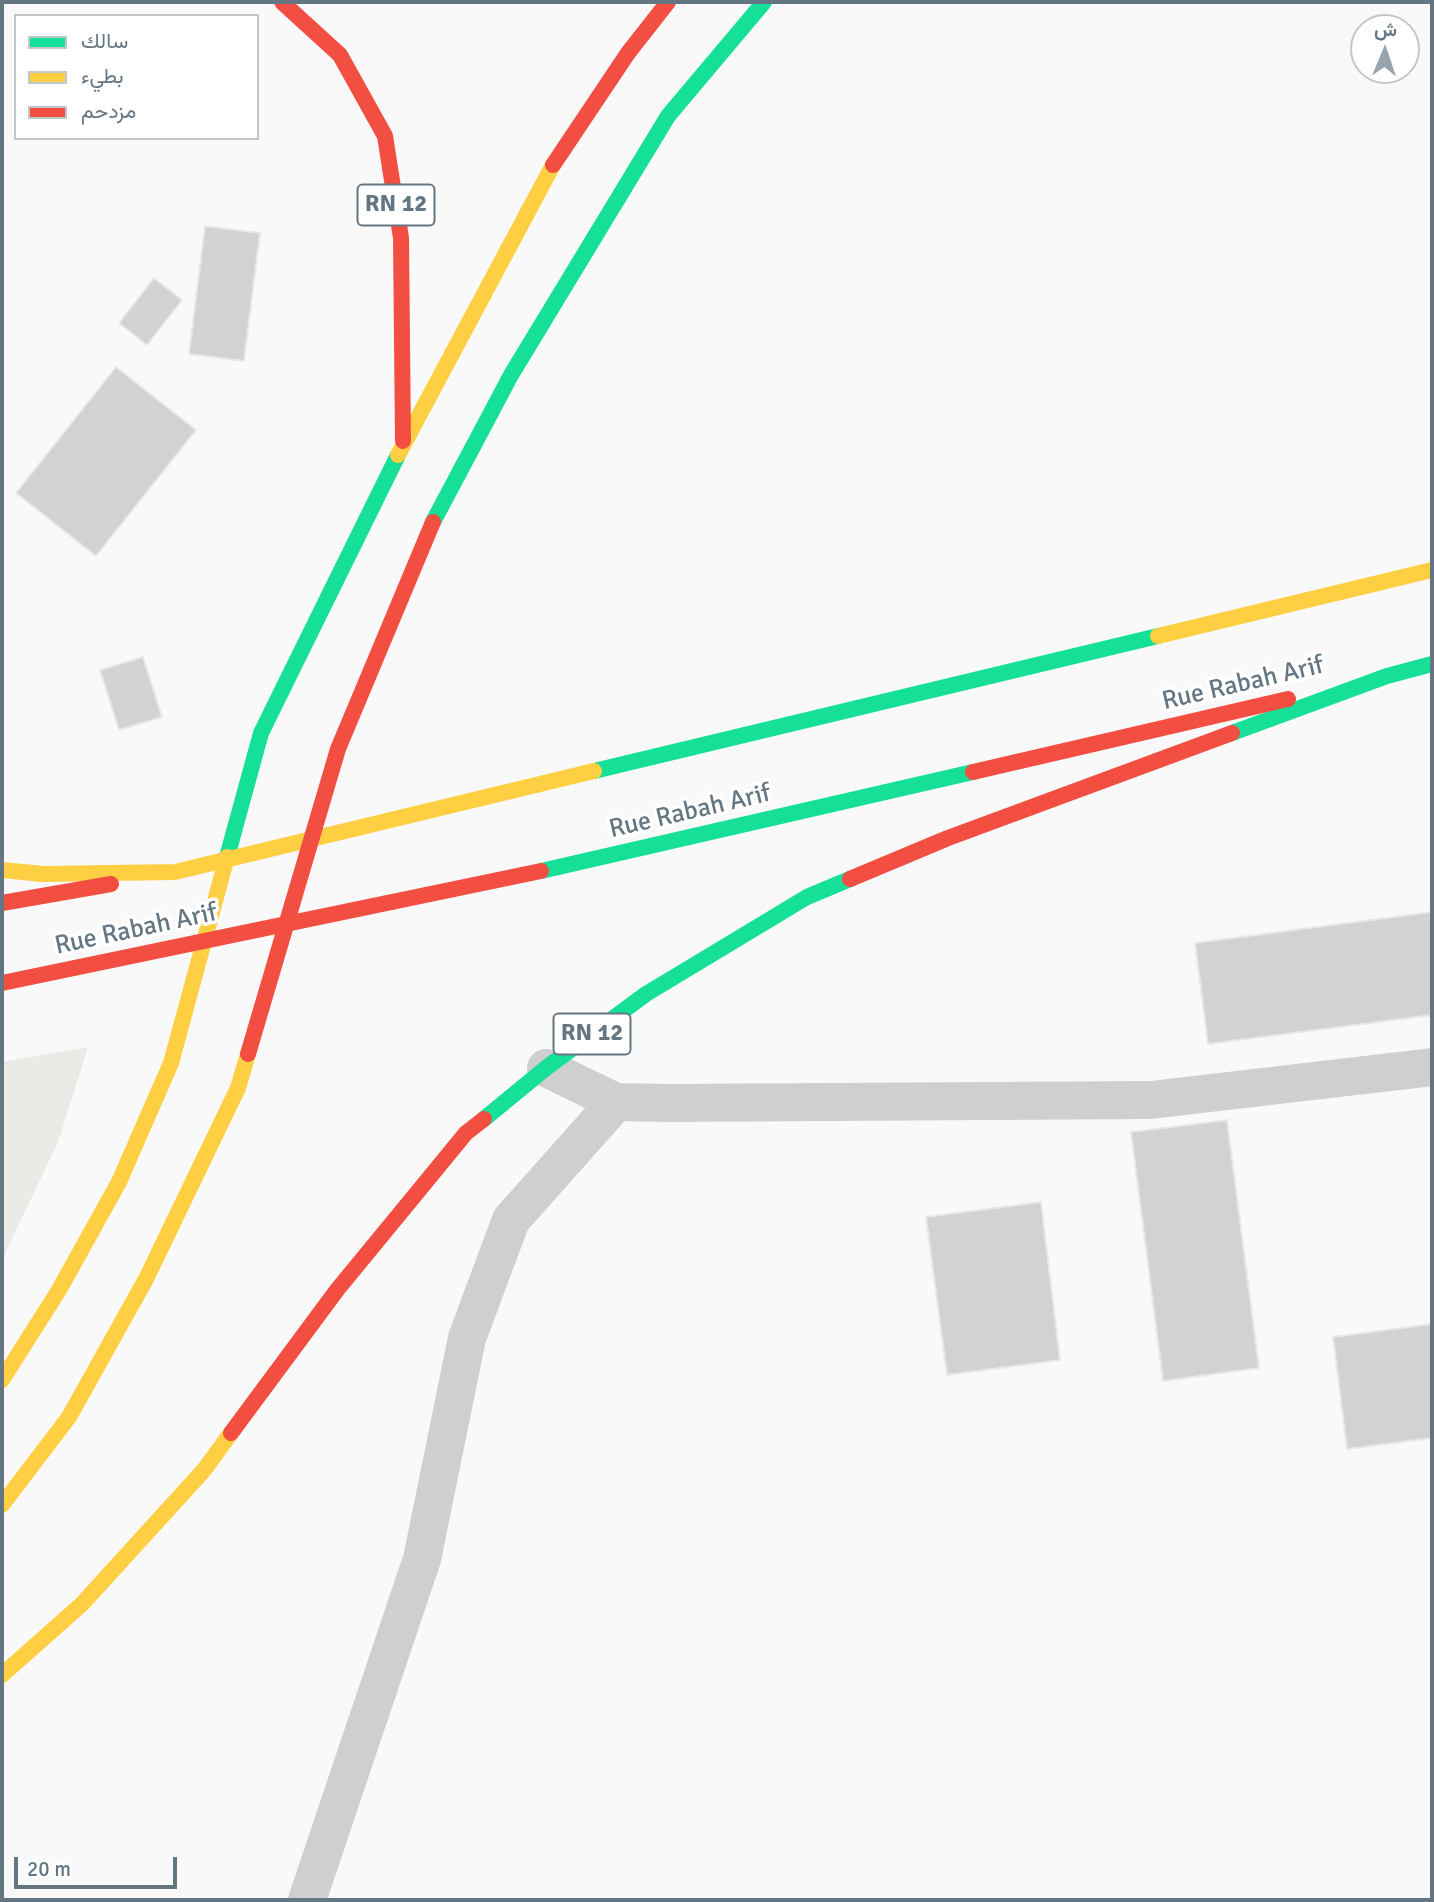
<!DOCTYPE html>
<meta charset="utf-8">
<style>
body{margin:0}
#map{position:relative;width:1434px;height:1902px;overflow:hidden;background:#f9f9f9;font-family:Signika,Vazirmatn,sans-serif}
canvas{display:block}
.frame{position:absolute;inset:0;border:4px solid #657683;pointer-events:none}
.legend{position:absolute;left:14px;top:14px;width:245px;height:126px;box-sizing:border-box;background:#fff;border:2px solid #c1c8cd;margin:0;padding:9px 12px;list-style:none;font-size:21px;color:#657683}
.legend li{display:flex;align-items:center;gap:14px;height:35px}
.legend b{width:35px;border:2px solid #c1c8cd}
.north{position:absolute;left:1350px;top:14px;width:70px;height:70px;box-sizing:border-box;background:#fff;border:2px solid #c1c8cd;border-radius:50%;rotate:2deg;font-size:19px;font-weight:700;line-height:28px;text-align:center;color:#657683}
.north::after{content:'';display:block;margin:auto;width:24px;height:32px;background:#99a4ac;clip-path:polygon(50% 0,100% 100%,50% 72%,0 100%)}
.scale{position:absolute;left:14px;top:1857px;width:163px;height:32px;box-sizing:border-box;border:4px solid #657683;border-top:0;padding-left:9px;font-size:21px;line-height:24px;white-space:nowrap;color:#657683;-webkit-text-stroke:5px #fff;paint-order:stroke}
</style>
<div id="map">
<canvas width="1434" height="1902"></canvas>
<div class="frame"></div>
<ul class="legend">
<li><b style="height:9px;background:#16e098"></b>سالك</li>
<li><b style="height:9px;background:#ffcf43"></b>بطيء</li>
<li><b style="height:9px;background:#f24e42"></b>مزدحم</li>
</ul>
<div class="north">ش</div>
<div class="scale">20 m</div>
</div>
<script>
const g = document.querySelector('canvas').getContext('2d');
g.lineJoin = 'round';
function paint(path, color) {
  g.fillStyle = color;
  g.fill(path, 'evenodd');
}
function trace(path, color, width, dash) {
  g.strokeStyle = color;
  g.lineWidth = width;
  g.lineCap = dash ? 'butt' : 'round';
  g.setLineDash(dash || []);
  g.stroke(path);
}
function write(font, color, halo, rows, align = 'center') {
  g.font = font + ' Signika,sans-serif';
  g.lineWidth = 7;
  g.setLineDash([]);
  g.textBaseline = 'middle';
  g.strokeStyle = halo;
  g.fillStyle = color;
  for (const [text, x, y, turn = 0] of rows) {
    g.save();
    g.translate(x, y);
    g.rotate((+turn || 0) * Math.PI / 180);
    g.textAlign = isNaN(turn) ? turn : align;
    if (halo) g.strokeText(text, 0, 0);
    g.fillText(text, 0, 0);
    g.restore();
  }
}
paint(new Path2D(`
 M88,1047l-30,95 -56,118v-198z`), '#e8ebe6');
const building = new Path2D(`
 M205,226l55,7 -16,128 -55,-7z
 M154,278l28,22 -35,45 -28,-22z
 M116,367l80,63 -100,126 -80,-63z
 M143,657l19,60 -43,13 -19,-60z
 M1432,912v103l-224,29 -13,-101z
 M1227,1120l32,248 -96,13 -32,-249z
 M1041,1202l19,158 -113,15 -21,-158z
 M1432,1324v114l-85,11 -14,-112z`);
paint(building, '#d0d2d3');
trace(building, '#e8e8e8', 2);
trace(new Path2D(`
 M546,1068l70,34 53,1 482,-3 281,-33
 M307,1900l115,-341 45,-221 44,-118 105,-118`), '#cecfd0', 38);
trace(new Path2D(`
 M433,522l78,-147 157,-259 96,-114
 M1232,733l155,-57 45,-12
 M594,771l564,-135
 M227,857l34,-124 137,-278
 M541,871l432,-99
 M484,1119l62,-51 100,-74 161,-97 43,-18`), '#16e098', 16);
trace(new Path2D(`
 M398,455l155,-290
 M1158,636l274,-66
 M2,870l41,4 132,-2 419,-101
 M2,1380l57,-90 60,-108 52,-119 56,-206
 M2,1505l67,-88 77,-138 92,-191 10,-34
 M2,1675l80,-71 122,-134 27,-37`), '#ffcf43', 16);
trace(new Path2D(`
 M282,2l58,53 45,81 16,102 2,203
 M553,165l75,-112 40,-51
 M973,772l315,-73
 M850,879l98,-41 284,-105
 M2,903l109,-19
 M2,983l539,-112
 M248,1054l90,-305 95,-227
 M231,1433l106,-143 129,-157 18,-14`), '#f24e42', 16);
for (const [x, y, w] of [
 [396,205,77],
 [592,1034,77]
]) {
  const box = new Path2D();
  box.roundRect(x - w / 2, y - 20.5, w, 41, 5);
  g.fillStyle = '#fff';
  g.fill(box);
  trace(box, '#657683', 2);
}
write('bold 24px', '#657683', null, [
 ["RN 12",396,205],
 ["RN 12",592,1034]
]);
write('26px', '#657683', '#fff', [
 ["Rue Rabah Arif",1243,684,-13],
 ["Rue Rabah Arif",690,812,-13],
 ["Rue Rabah Arif",136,930,-12]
]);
</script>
